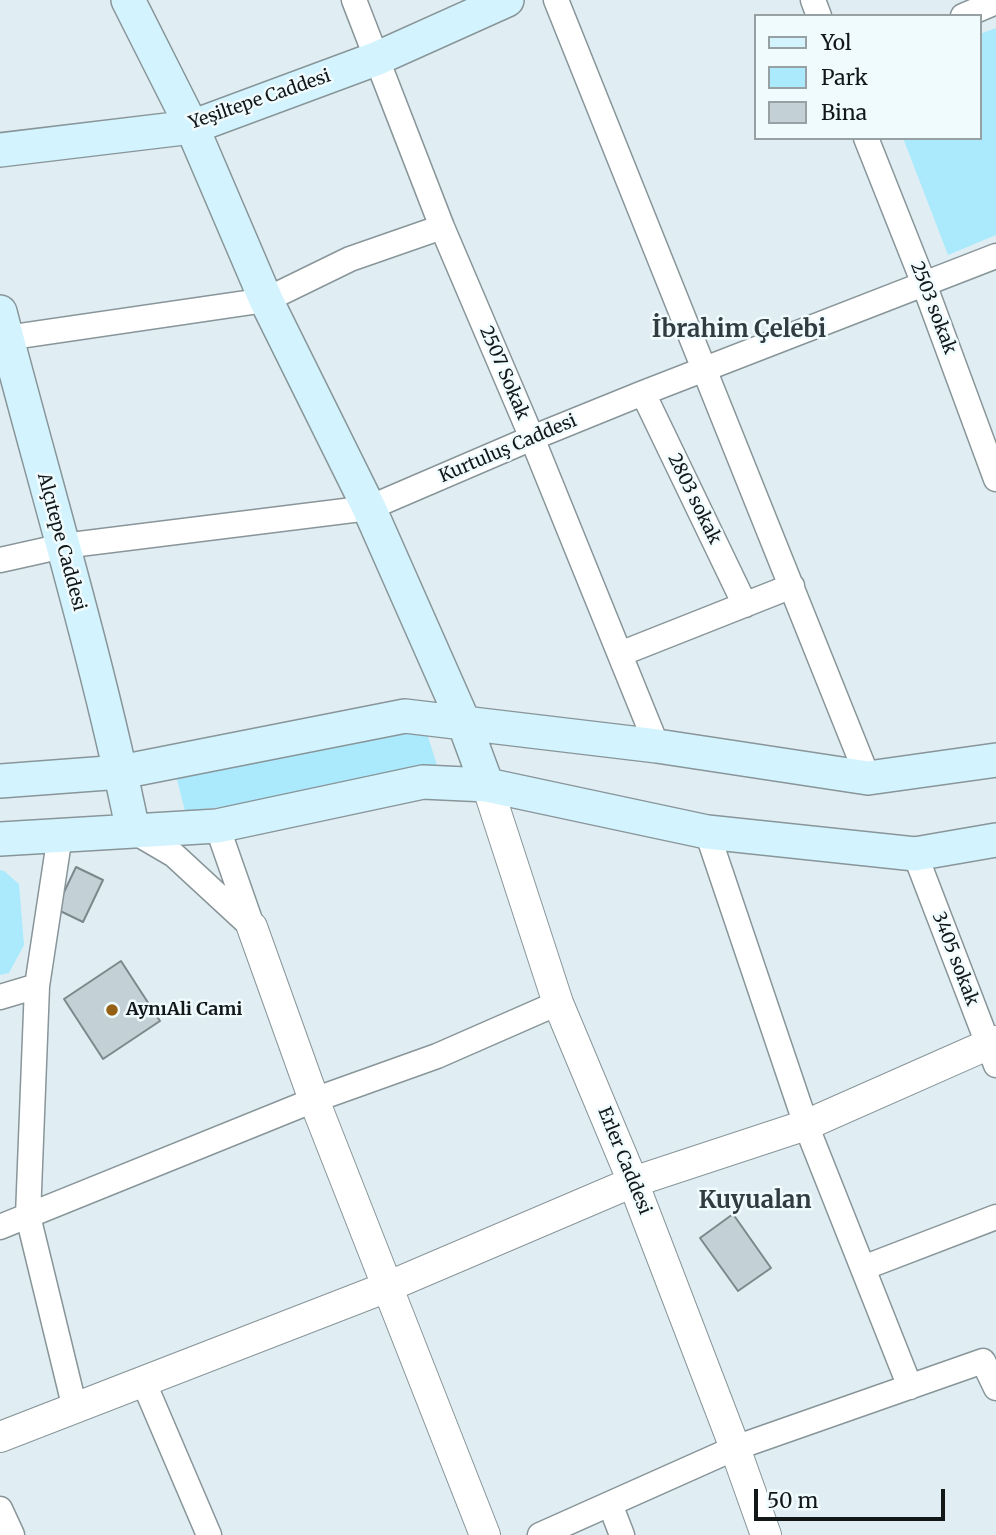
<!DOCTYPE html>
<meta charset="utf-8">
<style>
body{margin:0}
#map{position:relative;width:996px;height:1535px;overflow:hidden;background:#e0eef3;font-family:Merriweather,serif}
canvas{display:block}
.legend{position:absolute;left:754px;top:14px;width:228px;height:126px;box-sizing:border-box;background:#f0fbfe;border:2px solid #97a0a2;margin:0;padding:9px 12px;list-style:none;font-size:21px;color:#121718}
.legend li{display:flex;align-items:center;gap:14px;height:35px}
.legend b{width:35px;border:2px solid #97a0a2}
.scale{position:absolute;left:754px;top:1489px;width:191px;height:32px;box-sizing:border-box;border:4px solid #121718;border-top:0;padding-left:9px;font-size:21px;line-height:24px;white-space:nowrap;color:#121718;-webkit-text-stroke:5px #f0fbfe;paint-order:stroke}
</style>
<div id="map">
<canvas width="996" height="1535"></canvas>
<ul class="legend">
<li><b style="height:9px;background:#d3f4fe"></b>Yol</li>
<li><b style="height:19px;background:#abe9fd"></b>Park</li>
<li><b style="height:19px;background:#c3d0d5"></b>Bina</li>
</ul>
<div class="scale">50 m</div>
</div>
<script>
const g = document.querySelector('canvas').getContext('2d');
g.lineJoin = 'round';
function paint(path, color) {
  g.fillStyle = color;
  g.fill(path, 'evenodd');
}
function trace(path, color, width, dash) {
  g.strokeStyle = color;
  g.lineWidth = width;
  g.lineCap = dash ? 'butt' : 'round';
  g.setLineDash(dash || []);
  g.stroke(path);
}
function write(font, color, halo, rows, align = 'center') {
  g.font = font + ' Merriweather,serif';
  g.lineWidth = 5;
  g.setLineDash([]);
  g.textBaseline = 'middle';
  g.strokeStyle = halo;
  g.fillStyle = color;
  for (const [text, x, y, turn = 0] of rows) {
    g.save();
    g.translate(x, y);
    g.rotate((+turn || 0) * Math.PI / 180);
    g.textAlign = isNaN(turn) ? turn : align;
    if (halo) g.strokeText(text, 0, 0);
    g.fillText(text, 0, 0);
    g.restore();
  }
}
paint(new Path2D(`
 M996,28v207l-48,20 -45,-117h77v-104z
 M426,730l14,45 -201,30 -54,6 -11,-43z
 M0,870l4,1 15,13 5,61 -15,28 -9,2z`), '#abe9fd');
const building = new Path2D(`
 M76,867l27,13 -20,42 -27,-13z
 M121,961l39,60 -57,38 -39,-60z
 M733,1214l38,54 -33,23 -38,-53z`);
paint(building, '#c3d0d5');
trace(building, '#7c888c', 2);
const minor = new Path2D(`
 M354,0l88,227 90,211 125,308
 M556,0l312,778
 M813,0l6,16
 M963,16l33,-14
 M866,138l58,146 72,195
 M0,339l266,-39 84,-41 92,-32
 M643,393l102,212
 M0,560l63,-14 306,-38 163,-70 111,-45 353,-137
 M620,654l172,-68
 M217,826l34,97
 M133,831l41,24 78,72
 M707,832l99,293 104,262
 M915,854l81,211
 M37,986l23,-151
 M0,997l37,-11 -9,230 47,193
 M0,1227l314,-127 123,-44 121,-53
 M863,1268l133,-51
 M144,1383l65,152
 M610,1504l12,31
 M0,1509l12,26
 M540,1535l195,-87 248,-87 13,27`);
const tertiary = new Path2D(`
 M487,785l71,218 75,179 102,266 31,87
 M252,927l62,173 171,435
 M0,1437l387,-150 246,-105 173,-57 190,-84`);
const secondary = new Path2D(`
 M128,0l64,127 74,173 103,208 95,215 23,62
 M0,150l192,-23 186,-69 129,-58
 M0,312c45,173 97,344 133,519
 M0,781l121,-9 284,-56 252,30 211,32 128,-18
 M0,839l217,-13 206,-44 64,3 220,47 208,22 81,-14`);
trace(minor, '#889599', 27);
trace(tertiary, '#889599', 32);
trace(secondary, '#889599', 36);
trace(minor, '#fff', 24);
trace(tertiary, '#fff', 30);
trace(secondary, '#d3f4fe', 33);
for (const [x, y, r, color] of [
 [112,1010,7,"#946013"]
]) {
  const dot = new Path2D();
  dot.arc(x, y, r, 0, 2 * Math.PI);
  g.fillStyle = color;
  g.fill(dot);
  trace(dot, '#f0fbfe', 2.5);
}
write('18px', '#121718', '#f0fbfe', [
 ["Yeşiltepe Caddesi",260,100,-19],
 ["2503 sokak",933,308,69],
 ["2507 Sokak",504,373,67],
 ["Kurtuluş Caddesi",508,449,-23],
 ["2803 sokak",694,499,64],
 ["Alçıtepe Caddesi",61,542,75],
 ["3405 sokak",955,959,69],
 ["Erler Caddesi",624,1161,68]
]);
write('bold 18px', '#121718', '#f0fbfe', [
 ["AynıAli Cami",126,1010]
], 'left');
write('bold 24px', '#313c40', '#f0fbfe', [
 ["İbrahim Çelebi",739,330],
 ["Kuyualan",755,1201]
]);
</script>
